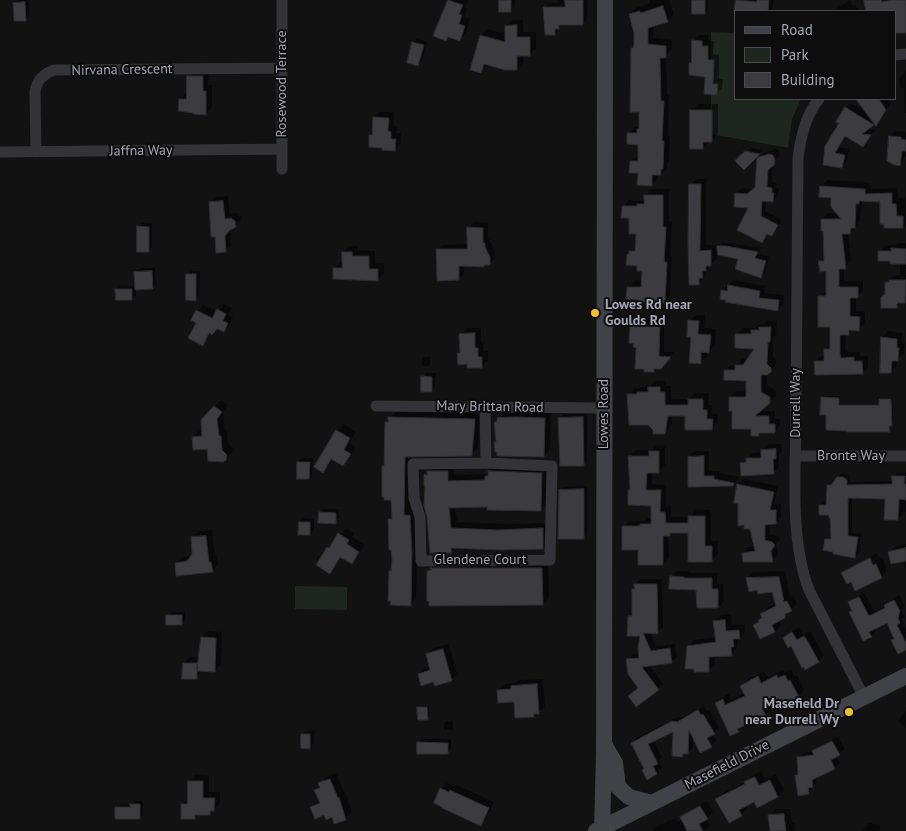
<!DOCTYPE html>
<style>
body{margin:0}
#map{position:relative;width:906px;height:831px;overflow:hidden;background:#121213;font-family:"PT Sans",sans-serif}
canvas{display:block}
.legend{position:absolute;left:734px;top:10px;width:162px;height:90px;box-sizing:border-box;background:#0d0d0e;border:1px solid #494b50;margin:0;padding:6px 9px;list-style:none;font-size:15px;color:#a3a7b4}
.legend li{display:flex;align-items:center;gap:10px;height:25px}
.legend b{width:25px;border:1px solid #494b50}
</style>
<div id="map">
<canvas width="906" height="831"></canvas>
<ul class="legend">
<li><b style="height:6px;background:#414248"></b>Road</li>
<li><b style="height:14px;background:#1e261f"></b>Park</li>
<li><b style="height:14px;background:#3c3c40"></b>Building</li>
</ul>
</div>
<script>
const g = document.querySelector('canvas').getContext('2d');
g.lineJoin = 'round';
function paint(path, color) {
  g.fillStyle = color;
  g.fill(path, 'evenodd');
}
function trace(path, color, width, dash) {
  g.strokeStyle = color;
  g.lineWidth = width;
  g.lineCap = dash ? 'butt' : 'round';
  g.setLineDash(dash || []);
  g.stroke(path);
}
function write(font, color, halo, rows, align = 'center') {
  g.font = font + ' "PT Sans",sans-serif';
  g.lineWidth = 4;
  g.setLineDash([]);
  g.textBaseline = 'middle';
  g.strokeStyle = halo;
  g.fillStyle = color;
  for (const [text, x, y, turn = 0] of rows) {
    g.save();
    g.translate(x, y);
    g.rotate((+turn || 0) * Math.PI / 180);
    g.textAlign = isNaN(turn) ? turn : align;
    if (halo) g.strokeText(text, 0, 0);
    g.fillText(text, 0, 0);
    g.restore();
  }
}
paint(new Path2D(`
 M711,32l24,1v66h66l-9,20 -4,29 -77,-14z
 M295,586l52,1v23l-52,-1z`), '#1e261f');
paint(new Path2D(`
 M18,0h11v16l-4,4 -10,-17z
 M449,0h19l-3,8 2,1 -2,8 5,2 -4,14 -7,7 -10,-4 -3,3z
 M500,0h15v6l-5,5z
 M557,0h31l-1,19 -5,5h-20l-7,10 -10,-26 4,-5h8z
 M650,0h19l5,14 -6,6 -14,5 -1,13 19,2 -1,10 -5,5 1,40h2l-1,41h2l-1,26 -2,2v4l-6,6h-3v4l-6,6 -21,-23 8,-6v-12l-10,-10 6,-6h5l1,-16 -9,-63 3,-3 1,-13 -6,-17 6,-7 13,-4z
 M693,0h15v9l-4,4z
 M737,0h37l-1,7 -3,4h-34z
 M850,0l3,6 2,-1 4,6h-26z
 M865,0h41v32h-11v-21h-27z
 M512,20h11v12h13v16l-7,7h-6v8l-7,6 -29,-6 -6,8v-36l6,-6 19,5v-8z
 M699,35h9v5l6,1 -1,13 6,1v24h4l-1,9 -5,5 -10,-17 -17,-12 3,-3v-20z
 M417,39l10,3 -5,19 -4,4 -5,-22z
 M209,70l-1,15h4v22l-7,7 -25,-15 6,-6 2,-16 6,-6z
 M906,71v42h-1l-1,-25h-4l-1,-10z
 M857,99h31l3,4 -9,15 -6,6 -1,-1 -8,6 8,1 -12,15 -16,-10 -8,12 10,2 -2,12 -6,6 -16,-3 21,-56 5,-5 16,9z
 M698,104h20v30l-16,14 -10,-38z
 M380,112h14v14h3l-1,7h5v10l-6,6 -25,-13 3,-4 1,-14z
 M895,131l11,1v24l-7,8 -9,-28z
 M751,148l11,2 -18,18 -7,-7z
 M775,149l4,2 1,4 -7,8 -1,19 5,1 -1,5 3,1 -1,6 -5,6 -7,-1 -1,11 17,9 -5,9 -5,6 -3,-2 -7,9 -12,-35 -14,-14 6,-5 12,1 3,-3 2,-28 5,-5z
 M697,179h9v66h11v4l5,-6h9l30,5 -3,6 11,3 -4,15 -4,4 -22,-18 -22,-4v5l-9,7v4l-3,4v3l-7,6 -8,-98z
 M827,180l44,3 -1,6 27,-1 1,10h8v28l-20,1 -5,-26 -19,-1 -2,21 -10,12h-2l3,28 -7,7v13h19v10l-7,6v14h9v12l-6,6h-6l-5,5h-2l-1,15 2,3h13v4h8v11l-6,6 -47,-11 6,-6h4v-6l6,-6 1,-18 -12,-29 7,-6 1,-21 -8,-8 5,-6 -3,-37 6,-6 10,1 -6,-17 -11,-11z
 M652,189h17v32h3l-2,35h2l-2,40 -6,6 -36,-15 6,-6h9v-11l-15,-15 9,-10v-12l-6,-16 -8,-10 6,-7 13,1z
 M228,196l2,18 7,-1 3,2 1,5 -11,10 1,16 -6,5 -9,-15 -6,-33 6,-6z
 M474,222l14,1v16h1l6,12 -1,8 -5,5 -25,1v9l-5,5 -22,-29 5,-5 26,-1 1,-17z
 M142,223h10v24l-4,4 -9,-24z
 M898,243h8v57l-5,2 -5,5 -9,-13v-12l6,-6 7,-1v-12l-9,-3 -11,-9 6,-6h10z
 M349,246h9v4l17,1v12h9v11l-6,6 -43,-12 6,-6h2v-10z
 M139,268h16l1,16 -4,4h-16v7l-4,4 -15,-9 3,-4h16l-1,-14z
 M191,271h9l-1,24 -3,4 -9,-24z
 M734,280l31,6 -1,7 20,2 -1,9 -5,5 -56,-18z
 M224,304l8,4 -4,7 5,2 -3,7 -6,6 -6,-2 -7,5 -8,11 -6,-22v-11l6,-6 14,6z
 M696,315h9l-1,13 12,1 -1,17 -8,6v4l-7,6 -11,-41z
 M656,317h8v35h10l-8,11 -13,8 -16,-25 -6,-20 6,-5 14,1z
 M767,321h10l-1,14 -3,2v20l3,4v4l-9,8v12l9,6v5l-17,15h16v8h5v6l-6,7h-12l-3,3 -25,-26 -4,-12 6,-6h12l-1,-12 -22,-8 6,-6h6l5,-6h6l9,-11 -20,-14 6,-6h12l4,-4h5z
 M467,328h14v15h2v8h5v9l-6,6 -14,-3 -9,-10 2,-2v-17z
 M888,331l15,2 -1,9h3l-1,12 -7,6v5l-6,7 -9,-34z
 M423,357h7v8l-2,1h-6v-7z
 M426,373h10l-1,14 -4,4 -8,-14z
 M655,381h11v5h5v13h18l6,-6h14l-1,12h4v9h6v8l-6,6 -25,-13h-15l-1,11 -6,6 -36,-38 6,-6 16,-2z
 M824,396h16v8h40l2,-6h10l1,25 -3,2 1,4 -2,1 -62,-16 -5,-16z
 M221,400l7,5 -5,7 2,18h2l1,13 5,6 -1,3 -6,7 -33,-21 6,-7h4l-1,-10z
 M395,412l85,1 -2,35 -6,6 -61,1 -1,54h6l2,36 -2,53 -6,7 -20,-34 3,-2v-9l-4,-40 4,-4 -1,-17 -9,-33 3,-2v-42z
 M504,413h47l-1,37 -7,6 -48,-14 2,-1 -2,-18z
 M564,414h23v46l-4,4 -23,-46z
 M344,424l12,8 -7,11 7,4 -7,12 -6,6 -10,-6 -10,13 -7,-5 21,-36z
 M768,444h13l1,7 -3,3v13l-6,6 -32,-10 12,-10 9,-1z
 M656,446h9v19l-7,7h-6v12l14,1v22l5,-1v11h19l6,-7h15v31h7v13l-6,6 -22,-28h-17l-5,3 1,23 -6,6 -24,-15 -16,-22 6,-6h16l2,-3h5v-14l-22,-14 1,-2 -1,-32 6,-6h16z
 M695,451h14v20h11l-1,2 20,4 -1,2 -5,6 -43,1 -1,-29z
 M302,458h11l-1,16 -3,4 -11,-16z
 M454,465v10l35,-1v-2l6,-7 53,2 -2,37 -6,6 -51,-4h-34l2,16 48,2 44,-1 -1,18 -6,7 -86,-1 -5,5 -26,-77 10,-9z
 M842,473l5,1 3,2v6l43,-1v-4l4,-4h9v39h-4v3l-4,4 -12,-21 -34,-1v36l9,1 -2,19 -4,4 -29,-18 6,-3 -2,-22 -10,-9 4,-4h4v-16l4,-4h3z
 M744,479l34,7 -4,19 7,-1v14l-6,5h-5v12l8,1 2,3 -4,6 2,10 -6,6 -29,-8 6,-6h6l-4,-20 -12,-24 -4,-1 4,-18z
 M587,486v48l-4,4 -23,-47 4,-4z
 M324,509h15v9l-4,4 -15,-9z
 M304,518l10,1v11l-4,4 -10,-12z
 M346,528l8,5 -2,4 13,8 -13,17 -11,-6 -12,16 -1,-24z
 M212,530l3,26h2l1,8 -6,7 -36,-8 6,-6 10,-1v-18l6,-7z
 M906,544v29l-2,-13 -14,-8 6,-6z
 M877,553l3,6 2,-1 5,12 -6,7 -30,3 -8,-6 6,-6z
 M548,562l1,36 -6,6 -115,-33 6,-6z
 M677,571h12v2h28v11h6l1,17 -6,6 -20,-18 -27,-12z
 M785,571l5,26 3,-2 4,9 -13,13 -5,3 2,5 -6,6 -14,7 -6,-13 8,-8 -2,-3 6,-6 10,-5 -4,-13 -15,-1 -11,-11 6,-6z
 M640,579h22l1,48 -5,5h-8l6,14 19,-2 2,13 -5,5 -23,3 14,19 -5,5 -19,-2 -11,-27 5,-6h7l2,-19 -13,-18 4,-5v-23z
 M864,593l11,19 24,-17 5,10 -2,8 3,4 -3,3 4,9v20l-11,-11 -8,-16 -12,6 1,3 -5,5 -22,-33 5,-5z
 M172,612h13v8l-4,4 -13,-8z
 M731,614l1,11 13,-1v7l-8,11v6l-6,6 -17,1 1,9 -7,7 -20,-24 6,-7 23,-3 -3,-16 7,-6z
 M799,627l4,8 7,-4 14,24 -6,6 -27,-16 -7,-7 6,-6z
 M208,631l14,1 -1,32 -6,7 -13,-1 -6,8 -12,-15 6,-6h10l2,-19z
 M449,644l8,30 -6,6 -17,1 -15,-7 6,-6 6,-1 -4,-13 6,-6z
 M791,669l3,7 3,-1 7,15 -5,5 1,1 -6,7 -15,-5 -10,5 3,6 -7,6 -20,9 -7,7 -21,-28 6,-6 6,-3 2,5 14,-6 -3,-7 6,-6 16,-9 4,6 15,-7 1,3z
 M543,679l2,28 -12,9 -18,-15 -17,-11 7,-6 10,-1 4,-3z
 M420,706h9v11l-2,2 -8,-11z
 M704,706l3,5 2,-1 10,18 -6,6 3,7 -5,5 -18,-10v12l-5,5h-4l-2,2 -8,-25 -21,10 9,17 -3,4 3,7 -5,5 -9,5 -2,-10 -14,-25 6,-6 40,-20h6z
 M906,711v17l-8,-7z
 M446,721h7v8l-1,1h-8v-7z
 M306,731h8v12l-4,4 -8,-12z
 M838,736l7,13 -9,7 4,7 -5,5 -18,9v4l-9,12 -12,-18 3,-2v-15l5,-5 10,-2 5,-5z
 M422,739h29v10l-4,4 -29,-10z
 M761,771l4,9 11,-6 8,16 -6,6 -20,10 -3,-6 -9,5 1,4 -6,6 -24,-16 6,-6 23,-11 6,-6z
 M336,773l8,19h1l7,20 -7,6 -20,-4 -14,-7 9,-7 -4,-10 4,-5v-2l6,-6z
 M195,775l14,1v16h11v11l-10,11h-12l-4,4 -12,-13 7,-7v-17z
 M447,783l8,4 2,-2 37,17 -8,17 -6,6 -39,-36z
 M134,801h9v14l-3,3 -24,-10 3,-3 12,-1z
 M707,801l6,11 -7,7 4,7 -5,5h-53l6,-7h6l6,-5 14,3 -2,-5 6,-6z
 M776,809h14l2,14h2l1,7 3,1h-27l-1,-15z
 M869,823l11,2v6h-17z`), '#0007');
const building = new Path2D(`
 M448,0l15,5 -4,9 3,1 -3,9 6,2 -5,15 -12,-4 -2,4 -13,-5z
 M499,0h12v12h-12z
 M565,0h18v25h-24v4h-4v6h-10l-2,-28h22z
 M692,0h13v14h-13z
 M736,0l21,2v-2h12l-1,11h-34z
 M864,0h17l1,2 9,-2h15v33h-11v-22h-29z
 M25,2l1,19h-12l-1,-18z
 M663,6l5,16 -20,6v16l18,2v12h-6l1,43h3l-2,40h2l-1,28h-2v6h-9v11l-15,-1 1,-12h-9l1,-12h8v-16l-11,-1v-11h10v-4h2v-17h-9l1,-64h2l1,-4v-11l-5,-19 11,-3v2z
 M517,25v12h13v19h-13v14h-12l-21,-6 -3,9 -11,-3 10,-35 25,7v-16z
 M692,40l10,1v5h6v14h6l-1,24h5l-1,11 -13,-1 1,-17 -16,-2v-12h2z
 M412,42l12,3 -6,21 -11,-3z
 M187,76h16v15h3v24l-13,-1v-1l-15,-2 1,-12h7z
 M856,99h23l5,8 2,3 -10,16z
 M845,107l29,18 -12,9 9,1 -8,12 -18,-11 -10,17 10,2 -3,13 -19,-3 2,-19 14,-23 -3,-1z
 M690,110h22v32h-9v7h-13z
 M373,117l16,1 -1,13 3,1v7h5l-1,12 -13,-1v-2l-13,-1v-12h3z
 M889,136l12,1v2l5,1v11h-4l-2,15 -6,-1 -7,-4z
 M745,151l15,3 -16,16 -9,-9z
 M769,154l4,1 2,5 -1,5 -6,5 -1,17 5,1v5h2l-1,9 -11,-1 -1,15 17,9 -6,11 -5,-2 -5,9 -25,-13 11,-22 -14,-1 1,-14 12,1 8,-7 2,-29z
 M689,184h12l-1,67 11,-1v16h-5v5h-4l1,7h-4v7h-10l-1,-43z
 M820,186l45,3v5l27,-1v11h4l1,12h6v12h-19v-4h-4v-22l-21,-1v3h-3l-1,24h-4l-1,6h-8l4,35h-7v18h19v11h-8v18l10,1 -1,14 -10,-1v5h-9v20l1,3 13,-1v4h8l1,13 -48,1 -1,-14h10v-12h6v-22h-12v-31h8v-25l-6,1 -2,-11h6l-1,-30h-2v-12h20l-10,-12v-9l-12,-1z
 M644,195h19v32h3l-2,35h3l-2,41 -27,-1v-2l-12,-1 1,-12h14l1,-16h-5v-5l-11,-1 1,-11h2v-3h6l1,-17h-7v-16h-8l1,-12h15v-2h7z
 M223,201l2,18 6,-1 4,3 1,6 -6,3 -5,6 1,16 -10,1 -1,-16h-4l-2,-35z
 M137,226l12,1v25h-12z
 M467,227l16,1v15h2v4l5,10v8h-6v2l-25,-1v14l-22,1 -1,-32h31z
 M717,246h9l32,6 -3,6 11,3 -5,17 -26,-9 3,-10 -20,-4z
 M891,248l15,1v15h-16v-3h-12v-10h13z
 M342,252h10v4h17v13h9v12l-45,-2v-11h9z
 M152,271l1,18 -18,1 -1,-18z
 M186,274h10v27l-10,-1z
 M889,280h17l-1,23h-8v5h-16v-11l4,-3v-12h4z
 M728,285l32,6 -1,7 20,2 -1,11 -53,-9 1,-2 -6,-1 1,-9 6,1z
 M115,289h17v11h-16z
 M217,309l9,5 -3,7 5,2 -4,9 -7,-3 -5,6 -3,-2 -6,13 -15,-8 8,-15 -5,-3 5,-10 16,8z
 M688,320l11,1 -1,13 13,1 -2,18 -8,-1v12l-12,-1 2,-26h-4z
 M650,321l10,1 -1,34 12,1 -10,12h-7v3h-10v-3h-9l1,-21 -3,-1 1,-3 -5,-1 1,-17 19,1z
 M759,327h12l-1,15h-2l-1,22 4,4v4l-4,3h-6v17l9,5v6l-15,13h14v8h6v9h-16v3h-8v-7h-19v-18h-3v-14h17v-16l-22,-1v-10h11v-5h8l11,-16 -19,-1v-14h16v-4h8z
 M475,333v15h3v9h4v11h-15v-4l-9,1 -1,-12h3l-1,-19z
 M881,337l16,2v9h2l-1,13h-6l-1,12h-11z
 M421,376l11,1v15h-11z
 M648,387h12v5h5v13h23v-6h15v11h4v9h6l-1,11h-27v-14h-17l-3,18h-12v-4l-5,-5h-19l-2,-31h10v-2h11z
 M821,397l18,1v7h40v-6h12l1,27h-3l1,6h-43v-1l-21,-1v-15h-6z
 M214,406l8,6 -5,7 2,17h2l1,14 5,5 -1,5 -3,2 -15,-1 -1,-12 -14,1 -1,-13 10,-1 -1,-16z
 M388,417l87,2 -3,37 -67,1 -1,58h6l2,37 -1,54 -21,-1 1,-4h-3l1,-30h2l1,-11 -1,-10h-2l-1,-31h4l-1,-19h-7v-3h-2v-31h2l1,-44h3z
 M516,417l29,1 -1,39 -47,-1v-4h-2l-1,-10h2l-2,-20h3v-4z
 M583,417l1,49h-24l-2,-48z
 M336,430l14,8 -6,12 7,4 -8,12 -12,-7 -8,14 -9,-6z
 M776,449v10h-3l1,15 -33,2 -1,-13 6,-1v-4h15v-8z
 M649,451h10v22h-12l-1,17h15l-1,22h5l1,11h22v-7h17v30h7v16h-24v-29h-18v3h-7v29h-25v-15h-16v-24h18v-2h11v-18l-23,-1v-15h2l-2,-34h21z
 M704,456v20h10v3l20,4 -1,3 -45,1v-30z
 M297,462h13l-1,17h-12z
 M427,471h21v10l37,-1v-4h3v-5l54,2 -1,38 -54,-1v-3l-38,1 2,20 47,2 45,-2v21l-42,1 -50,-2 1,5h-22l-3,-36 -3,-11 1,-20h-1v-12l3,1z
 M892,476h13l-1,8h2v16l-7,-1 -1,21h-14l1,-21 -37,-1v38l10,1 -3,21 -22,-4v-2l-10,-2 2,-11h6l-1,-21h-1v-3h-10v-10h7l1,-20h4l6,-8h6l4,3v5l45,-1z
 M737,484l37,8 -4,18h6v14l-11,1v15l7,2 3,3 -4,6 2,11h-30l-1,-9 13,-2 -5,-22h-6v-4l-6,1v-22l-4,-1z
 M584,489v50h-26l1,-49z
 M319,512l17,1v11l-18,-1z
 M299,522h11v13h-12z
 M338,533l11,7 -2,4 12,8 -7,12 -12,-7 -10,17 -14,-9 11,-18 2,1z
 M206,536l3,26h2l2,10 -37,4 -1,-13 12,-2 5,-7 -1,-17z
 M906,548v13l-15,3 -3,-12z
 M870,558l3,7 3,-1 6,14 -27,13 -4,-9 -4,2 -6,-11z
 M430,568h112l1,37 -114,1v-5h-2v-30l4,-1z
 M670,576l14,1v1h28v11h6v19h-21l-1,-18 -27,-1z
 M779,577l5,25 3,-1 5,10 -7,3v4l-13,7 3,7 -15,7 -7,-14 6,-3 -1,-2 4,-2 -2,-4 16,-8 -4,-14 -14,2 -1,-4 -8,2 -3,-14z
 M634,584h23l1,50 -15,-1 8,18 19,-3 2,15 -30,4 17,23 -23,17 -8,-11 10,-8 -10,-14 -2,-15 13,-1 -1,-10 2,-12h-13l1,-20h4v-27h2z
 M859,597l10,19 16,-8 -1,-3 10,-5 6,11 -2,7 2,5 -3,2 9,18v7l-8,4 -7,-14 3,-1 -7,-16 -18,9 3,5 -9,4 -14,-29 3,-1 -4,-9z
 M166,615h16v10h-16z
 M725,620l1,11 13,-1 1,9h-7l1,8h-3l1,9 -23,1v15h-15v-3h-9l2,-23 29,-4 -3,-21z
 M792,632l5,8 7,-4 3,4 12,22 -14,8 -1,-3 -2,1 -11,-22 -3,2 -5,-10z
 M201,637l15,1 -1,34 -18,-1z
 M443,649l9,32 -17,5 -2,-4 -12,4 -3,-12 12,-4 -4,-16z
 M183,663h14v16h-15z
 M777,675l1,3 7,-3 3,6 2,-1 9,17 -6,3 2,4 -12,5 -4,-10 -17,9 4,8 -29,13 2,3 -9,4 -15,-33 8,-4 2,6 20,-9 -5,-10 18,-10 3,7z
 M537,684l2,30h-6l1,3 -19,1 -1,-16 -16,1 -1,-13 14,-1v-3z
 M417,707h10l1,13h-10z
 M698,710l3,5 2,-1 12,20 -8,4 5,9 -12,6 -11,-23 -1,24h-5l-1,3 -10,-1 1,-24 -25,12 10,20 -5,2 4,8 -10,6 -5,-10 2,-1 -13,-26 41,-22 5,1z
 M301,734h9v15l-9,-1z
 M832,741l8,14 -9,5 4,9 -23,11 1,7 -5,1 1,6 -11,2 -3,-21h3l-1,-18 17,-2 -2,-4z
 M417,742l31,1v11h-31z
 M755,777l4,8 11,-5 8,17 -21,11 -3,-6 -15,8 3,6 -13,7 -14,-24 30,-15 -1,-2z
 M330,779l8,19 1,-1 7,23 -12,4 -2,-7 -6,3 -2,-5 -9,4 -5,-12 10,-4 -6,-13 6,-2 -2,-5z
 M188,781h15v17h12l-1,13h-4v4h-15v4h-14v-15h6z
 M440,788l9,4 1,-2 39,18 -8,18 -39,-18v-1l-8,-4z
 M130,804h10v15h-25v-12h15z
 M700,806l8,13 -9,5 4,7h-16l-7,-14z
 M784,814l2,17h-16l-2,-16z`);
paint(building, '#3c3c40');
trace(building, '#2c2c2f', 1);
trace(new Path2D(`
 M895,55l11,-1
 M819,99c-14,17 -18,38 -21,59 -1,85 -1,170 -2,255 0,56 -7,124 13,177l55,107
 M0,152l282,-3
 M36,152l-1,-60c2,-12 8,-18 19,-22l228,-2
 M282,169v-169
 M376,406l228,2
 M485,407l1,56 66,3 -2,94 -129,1 -1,-44 -6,-19 -1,-34 73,-1
 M796,456h110`), '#333338', 11);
trace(new Path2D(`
 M604,744l11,19 3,24 11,10 23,6
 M596,831l310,-155
 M602,831l2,-78 1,-753`), '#414248', 16);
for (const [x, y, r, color] of [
 [595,313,5,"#eec12f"],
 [849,712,5,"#eec12f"]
]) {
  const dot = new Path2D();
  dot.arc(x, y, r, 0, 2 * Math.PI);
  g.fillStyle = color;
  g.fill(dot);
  trace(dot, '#0d0d0e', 2);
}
write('14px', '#a3a7b4', '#0d0d0e', [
 ["Nirvana Crescent",122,70,-1],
 ["Rosewood Terrace",282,84,-90],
 ["Jaffna Way",141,151,-1],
 ["Durrell Way",796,403,-90],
 ["Mary Brittan Road",490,407,1],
 ["Lowes Road",604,414,-90],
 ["Bronte Way",851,456],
 ["Glendene Court",480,560],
 ["Masefield Drive",727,765,-27]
]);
write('bold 14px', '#a3a7b4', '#0d0d0e', [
 ["Lowes Rd near",605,305],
 ["Goulds Rd",605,321],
 ["Masefield Dr",839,704,"right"],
 ["near Durrell Wy",839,720,"right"]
], 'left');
</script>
